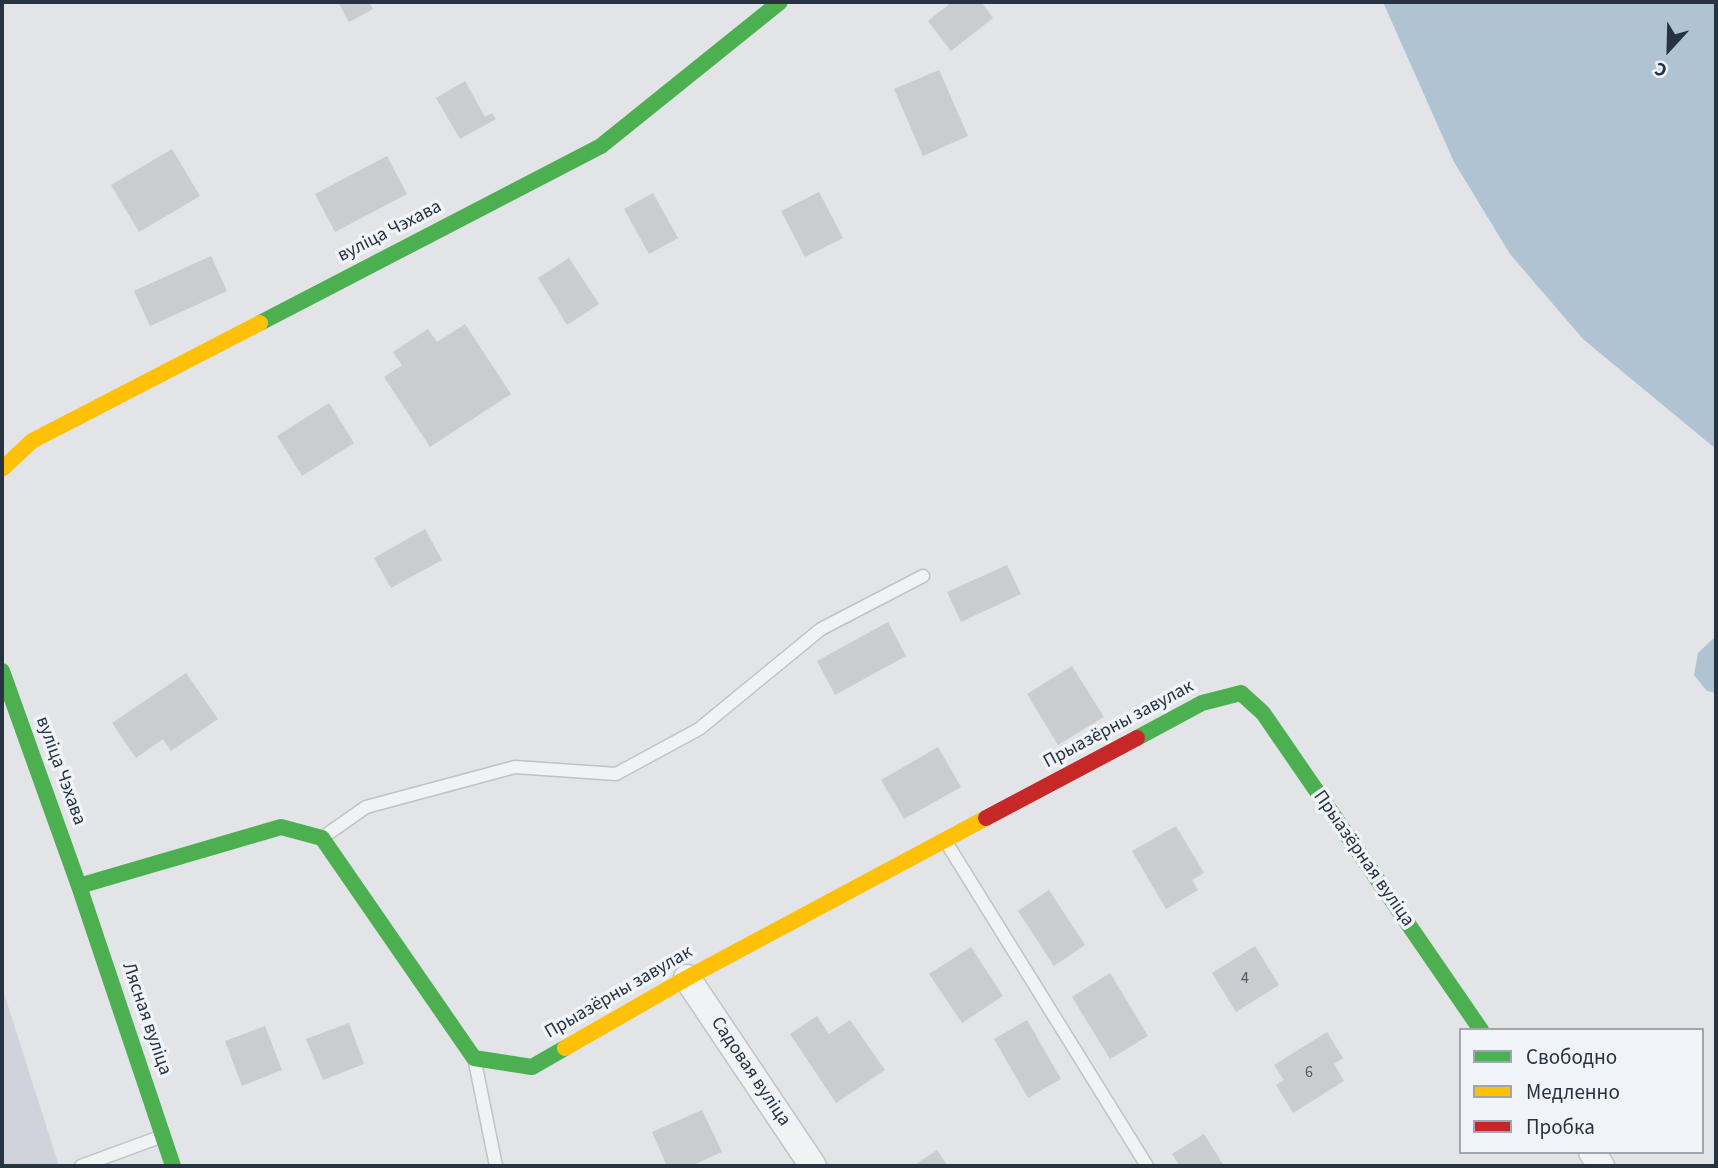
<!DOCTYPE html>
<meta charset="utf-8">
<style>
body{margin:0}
#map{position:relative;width:1718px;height:1168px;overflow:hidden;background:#e2e4e7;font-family:"Source Sans 3",sans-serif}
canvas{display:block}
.frame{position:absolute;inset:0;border:4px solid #283341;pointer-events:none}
.legend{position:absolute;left:1459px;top:1028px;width:245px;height:126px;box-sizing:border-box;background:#f0f3f7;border:2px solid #a0a6ae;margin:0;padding:9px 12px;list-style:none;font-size:21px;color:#283341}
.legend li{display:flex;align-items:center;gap:14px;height:35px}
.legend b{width:35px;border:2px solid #a0a6ae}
.north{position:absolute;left:1634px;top:14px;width:70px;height:70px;-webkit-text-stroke:5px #f0f3f7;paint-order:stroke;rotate:202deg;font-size:19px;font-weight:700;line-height:28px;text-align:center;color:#283341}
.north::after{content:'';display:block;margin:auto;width:24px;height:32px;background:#283341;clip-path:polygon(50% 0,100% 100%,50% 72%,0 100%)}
</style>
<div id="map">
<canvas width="1718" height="1168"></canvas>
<div class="frame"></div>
<ul class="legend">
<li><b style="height:9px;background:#4caf50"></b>Свободно</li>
<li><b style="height:9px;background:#ffc107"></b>Медленно</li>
<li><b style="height:9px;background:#c62828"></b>Пробка</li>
</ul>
<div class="north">С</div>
</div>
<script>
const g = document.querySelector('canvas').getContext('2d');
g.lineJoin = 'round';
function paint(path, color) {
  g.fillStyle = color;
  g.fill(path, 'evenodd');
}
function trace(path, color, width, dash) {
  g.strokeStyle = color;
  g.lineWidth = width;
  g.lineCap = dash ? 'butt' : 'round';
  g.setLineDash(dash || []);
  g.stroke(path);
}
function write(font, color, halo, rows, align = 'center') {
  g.font = font + ' "Source Sans 3",sans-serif';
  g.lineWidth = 7;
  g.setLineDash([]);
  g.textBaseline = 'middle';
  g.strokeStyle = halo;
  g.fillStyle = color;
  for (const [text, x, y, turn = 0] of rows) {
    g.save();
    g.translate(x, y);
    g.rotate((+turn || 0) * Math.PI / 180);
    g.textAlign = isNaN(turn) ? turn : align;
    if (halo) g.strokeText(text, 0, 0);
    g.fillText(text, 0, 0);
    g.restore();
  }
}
paint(new Path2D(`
 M2,987l57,179h-57z`), '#d0d4da');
paint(new Path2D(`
 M1383,2h333v447l-133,-110 -73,-85 -56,-92z
 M1716,636v57l-9,-2 -13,-16 4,-22z`), '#b0c3d3');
paint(new Path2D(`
 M338,2h31l4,7 -24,13z
 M952,2h29l12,16 -42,33 -23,-30z
 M939,70l29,66 -45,20 -29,-67z
 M465,81l20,36 7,-4 4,6 -36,20 -24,-41z
 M172,149l28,47 -61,36 -28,-47z
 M387,156l20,38 -72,38 -20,-38z
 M819,192l24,46 -38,19 -24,-46z
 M653,193l25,45 -29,16 -25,-45z
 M211,256l16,35 -77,35 -16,-35z
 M569,258l30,46 -32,21 -29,-47z
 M465,324l46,70 -81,53 -46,-70 18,-12 -9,-13 35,-23 9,13z
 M329,403l25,40 -52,33 -25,-40z
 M425,529l17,31 -51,28 -17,-30z
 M1007,565l14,29 -60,28 -14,-30z
 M888,622l18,34 -71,39 -18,-34z
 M1072,666l32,51 -46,28 -31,-51z
 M186,673l32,46 -47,32 -8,-12 -27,19 -24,-35z
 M938,747l23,40 -57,32 -23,-39z
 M1176,826l28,47 -12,7 6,10 -32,19 -34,-58z
 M1049,890l36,55 -31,21 -36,-55z
 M1255,946l24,39 -43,27 -24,-39z
 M971,947l32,49 -41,27 -33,-49z
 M1110,973l38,63 -38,23 -38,-62z
 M817,1016l12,18 21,-14 35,50 -49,33 -46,-69z
 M1027,1020l34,59 -33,19 -34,-59z
 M349,1023l15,41 -41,16 -17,-41z
 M265,1026l17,44 -40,16 -17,-45z
 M1327,1032l16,26 -9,6 10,17 -51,32 -17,-28 8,-5 -10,-15z
 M702,1110l20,42 -31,14h-24l-15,-34z
 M1204,1134l20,32h-44l-8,-12z
 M937,1150l11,16h-35z`), '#cacccf');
const lane = new Path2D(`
 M326,835l40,-28 149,-40 101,7 83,-45 122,-100 102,-53
 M946,842l201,324
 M475,1062l21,104
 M81,1166l79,-29`);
const street = new Path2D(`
 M687,978l126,188
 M1592,1152l9,14`);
trace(lane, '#c0c2c5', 15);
trace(street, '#c0c2c5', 29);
trace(lane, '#f1f2f4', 12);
trace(street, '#f1f2f4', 26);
trace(new Path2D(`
 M260,323l341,-177 179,-144
 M2,671l77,215 94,280
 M1137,738l65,-35 39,-10 22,20 218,317
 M79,886l202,-59 41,11 152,220 58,9 33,-19`), '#4caf50', 16);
trace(new Path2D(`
 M2,469l30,-28 228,-118
 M565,1048l122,-70 299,-160`), '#ffc107', 16);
trace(new Path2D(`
 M986,818l151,-80`), '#c62828', 16);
write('16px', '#515a65', null, [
 ["4",1245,979],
 ["6",1309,1073]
]);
write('19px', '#283341', '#f0f3f7', [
 ["вуліца Чэхава",390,232,-27],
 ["Прыазёрны завулак",1119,725,-28],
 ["вуліца Чэхава",60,771,70],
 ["Прыазёрная вуліца",1363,859,55],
 ["Прыазёрны завулак",619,993,-30],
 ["Лясная вуліца",146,1019,71],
 ["Садовая вуліца",750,1072,56]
]);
</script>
